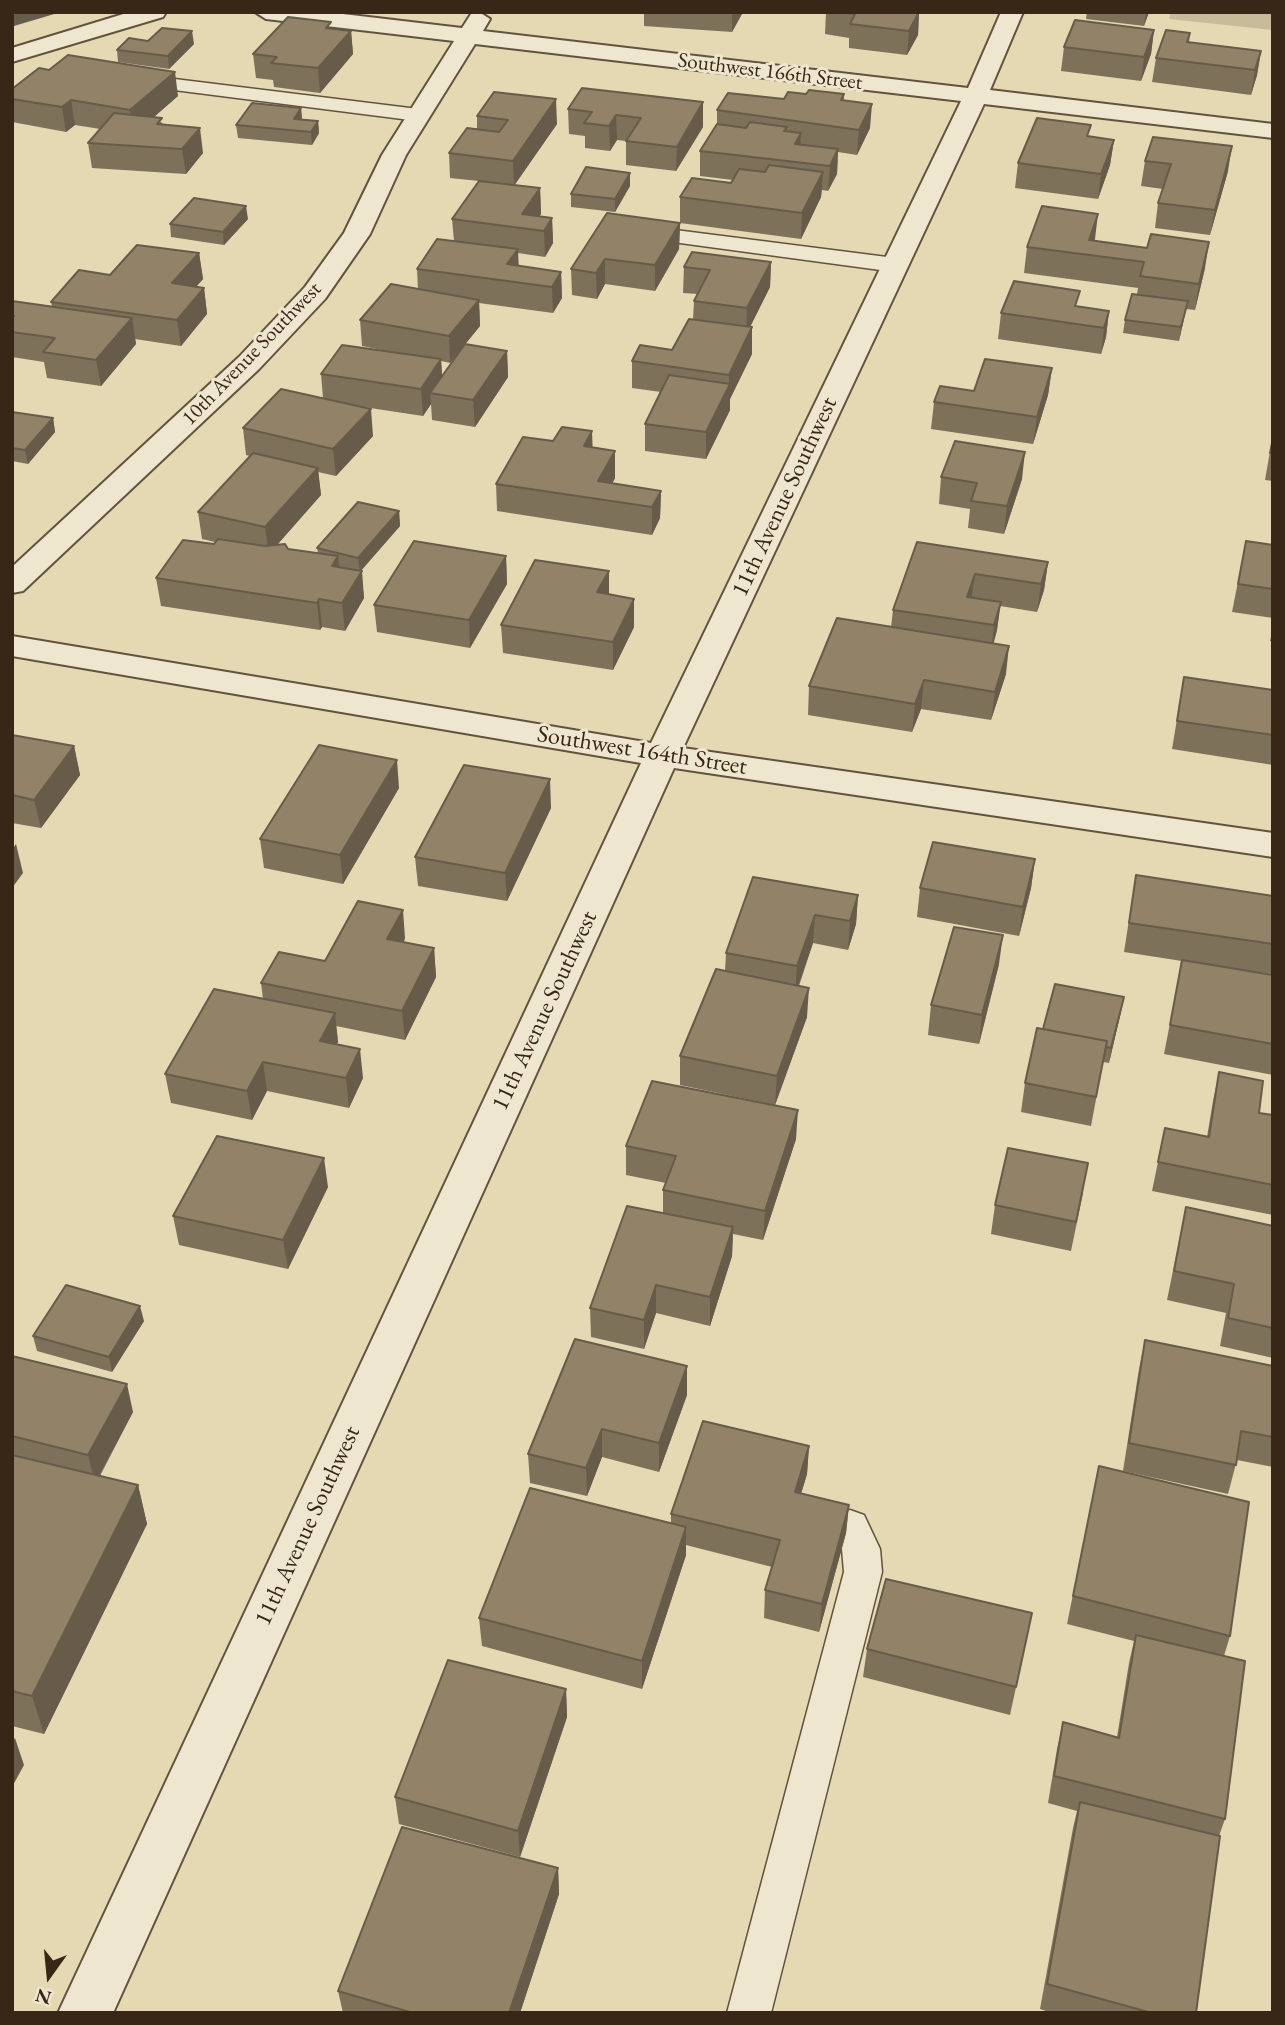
<!DOCTYPE html>
<style>
body{margin:0}
#map{position:relative;width:1285px;height:2025px;overflow:hidden;background:#e5d9b4;font-family:"EB Garamond",serif}
canvas{display:block}
.frame{position:absolute;inset:0;border:14px solid #382616;pointer-events:none}
.north{position:absolute;left:14px;top:1941px;width:70px;height:70px;-webkit-text-stroke:5px #eee6ce;paint-order:stroke;rotate:195deg;font-size:19px;font-weight:700;line-height:28px;text-align:center;color:#382616}
.north::after{content:'';display:block;margin:auto;width:24px;height:32px;background:#382616;clip-path:polygon(50% 0,100% 100%,50% 72%,0 100%)}
</style>
<div id="map">
<canvas width="1285" height="2025"></canvas>
<div class="frame"></div>
<div class="north">N</div>
</div>
<script>
const g = document.querySelector('canvas').getContext('2d');
g.lineJoin = 'round';
function paint(path, color) {
  g.fillStyle = color;
  g.fill(path, 'evenodd');
}
function trace(path, color, width, dash) {
  g.strokeStyle = color;
  g.lineWidth = width;
  g.lineCap = dash ? 'butt' : 'round';
  g.setLineDash(dash || []);
  g.stroke(path);
}
function write(font, color, halo, rows, align = 'center') {
  g.font = font + ' "EB Garamond",serif';
  g.lineWidth = 6;
  g.setLineDash([]);
  g.textBaseline = 'middle';
  g.strokeStyle = halo;
  g.fillStyle = color;
  for (const [text, x, y, turn = 0] of rows) {
    g.save();
    g.translate(x, y);
    g.rotate((+turn || 0) * Math.PI / 180);
    g.textAlign = isNaN(turn) ? turn : align;
    if (halo) g.strokeText(text, 0, 0);
    g.fillText(text, 0, 0);
    g.restore();
  }
}
paint(new Path2D(`
 M1171,12h102v18l-104,-11z`), '#c8bb99');
const lane = new Path2D(`
 M134,74l284,35 10,6 -10,6 -291,-37 -3,-4 3,-4z
 M636,225l259,33 11,7 -11,7 -267,-36 -3,-5z
 M850,1510l14,5 16,34 2,23 -111,441h-44l117,-441 -2,-23 -11,-23 5,-11z`);
const street = new Path2D(`
 M130,12h36l-3,5 -151,45v-14z
 M255,12h71l136,16 9,-14 8,-2 11,7 -7,12 485,57 33,-76h22l-33,78 283,34v14l-289,-34 -301,644 590,85v24l-599,-89 -561,1245h-55l583,-1250 -629,-107v-20l639,107 310,-642 -486,-57 -69,111 -36,79 -45,65 -66,70 -236,222 -11,2v-26l227,-210 66,-70 39,-54 38,-78 72,-114 -188,-22z`);
trace(lane, '#63533e', 3);
trace(street, '#63533e', 4);
paint(lane, '#eee6ce');
paint(street, '#eee6ce');
paint(new Path2D(`
 M644,12h99l-11,20 -88,-6z
 M826,12h93l-1,23 -11,20 -58,-7v-10l-24,-4z
 M1087,12h62l-5,14 -58,-7z
 M332,28l19,3 2,23 -33,39 -46,-6 -1,-7 -17,-2 -3,-24z
 M1154,30l-3,24 -10,27 -80,-10 3,-24z
 M1190,33l-1,10 72,8 -4,24 -6,20 -99,-13 4,-24z
 M148,41l46,3 -25,25 -51,-7 -1,-12z
 M12,89l166,7 -24,21 49,36 -17,21 -94,-6 -4,-25 12,-14 -25,-4 -9,7 -54,-10z
 M806,94h38v6l26,28 -13,27 -19,-3 -1,22 -9,17 -6,-1 -1,7 -20,42 -121,-16v-26l51,-14 2,-3 -33,-4v-25l17,-27v-14l67,-11z
 M703,102v25l-27,44 -50,-6v-24l-9,-1 -7,11 -25,-3v-12l-16,-2 -1,-25z
 M301,108l1,11 16,2 1,12 -7,12 -74,-7 -2,-13z
 M477,116l80,8 -43,61 26,3 1,26 -2,2 13,2 1,25 -8,14 -27,-4v13l43,6 1,26 -9,15 -74,-10 1,23 -15,18 42,7 1,26 -33,50 -43,-7 -1,-16 -8,12 -66,-10 16,30 -37,40 -18,-4 3,23 -44,50 11,4 30,4 -1,-5 82,-37 1,15 -39,44 3,28 -19,33 -23,-4 -2,3 -159,-24 -5,-28 58,-34 1,-2 -13,-3 -4,-27 52,-56 -4,-1 -3,-27 80,-30 -2,-24 75,-21 -34,-7 -2,-26 58,-31 -1,-20 37,-28 -2,-22 27,-38 -29,-3 -1,-25 28,-24zM461,350l-19,26 -1,-15 9,2z
 M1089,136l25,4 -4,25 -12,34 -83,-11 3,-25z
 M1145,161l83,10 -18,64 -55,-7 3,-25 5,-14 -22,-3z
 M630,186l-15,26 -44,-5v-13z
 M248,219l-24,26 -53,-8 -1,-13z
 M680,223l-1,26 -24,42 -50,-7 -8,15 -25,-4 -1,-26z
 M1094,241l111,27 -10,42 -9,-1 -7,32 -56,-8 2,-13 12,-26 1,-6 -114,-15 3,-26z
 M199,253l4,26 -7,8 8,1 3,26 -26,32 -46,-7 1,5 -35,42 -54,-8 -3,-16 -32,-5v-56l40,5 -1,-4 59,-27z
 M771,262l-1,25 -20,40h2v27l-22,45v11l-24,49 -61,-8v-27l16,-32 -29,-4v-27l40,-11 21,-31 1,-18 3,-7 -14,-1 1,-26z
 M1078,307l31,4 -3,26 -5,17 -103,-15 3,-26z
 M1052,368l-4,27 -15,49 -102,-15 3,-27z
 M12,412l41,6 2,14 -27,32 -16,-3z
 M1273,434v47l-8,-1z
 M592,447l23,4v27l-3,6 49,7 -1,27 -8,17 -155,-24 -1,-27z
 M941,477l81,2 -18,55 -36,-6 2,-19 -31,-5z
 M1246,541l27,4v73l-41,-6z
 M917,542l131,20 -4,28 -7,22 -37,-6 -3,24 -4,13 13,31 -15,46 -70,-11 -9,23 -104,-17 1,-29 82,-59 2,-17z
 M506,556l1,28 -37,64 -93,-16 -3,-27z
 M501,625l133,2 -21,43 -110,-17z
 M1273,627v14h-3z
 M1184,677l89,13v75l-101,-16z
 M12,735l62,11 6,29 -39,53 -29,-5z
 M399,788l-56,96 -79,-16 -4,-29z
 M551,808l-44,93 -89,-15 -3,-29z
 M1035,859l-4,29 -12,48 -102,-19 3,-29z
 M1136,875l137,21v78l-45,-6 45,7v100l-109,-21 18,-93 -58,-9z
 M858,895l-2,29 -8,26 -35,-7 -14,43 8,31 -32,88 -95,-20v-29l45,-85 1,-18z
 M405,938l-1,4 30,6 2,29 -31,63 -69,-14 2,16 -1,2 26,34 -14,30 -82,-17 -15,29 -81,-17 -6,-29 98,-75 -2,-16 64,-22z
 M999,964l-20,80 -51,-9 3,-30z
 M1124,997l-15,66 -6,-1 -12,64 -70,-14 4,-29 18,-54z
 M1219,1072l40,41 14,2v100l-121,-24 13,-63 42,9 6,-36z
 M796,1139l-33,101 -30,-6 -1,22 -22,70 -54,-13 -12,36 -53,-12 -1,-29 73,-95v-23l3,-7 -40,-8v-29z
 M328,1187l-40,82 -109,-24 -6,-29z
 M1083,1193l-12,58 -80,-17 4,-29z
 M1186,1207l87,19v132l-53,-12 6,-33 -59,-13z
 M144,1321l-32,51 -75,-21 -4,-15z
 M1145,1340l128,26v101l-36,-7 -9,34 -105,-23 16,-102z
 M12,1356l121,56 -33,64 38,9 9,39 -103,210 -32,-8z
 M687,1395l-28,77 -57,-15 -15,39 -57,-13 -2,-29z
 M809,1446l-2,28 -6,20 48,11 -3,28 -27,99 -55,-14 1,-28 7,-23 -86,-22v10l-44,134 -160,-43 -3,-28 192,-95v-9z
 M1093,1495l137,141 -6,20 1,163 -6,17 -23,177h-144l-12,-4 33,-181 4,-17 -29,-8 9,-54 6,-27 54,15 12,-74 5,-22 -67,-17z
 M1032,1613l-22,102 -147,-38 4,-28z
 M566,1689l1,28 -47,140 -121,-33 -4,-27z
 M558,1868l1,26 -39,119h-177l-5,-22z`), '#7e7159');
paint(new Path2D(`
 M12,12h49l-47,14z
 M732,12h11l-11,20z
 M919,12l-1,23 -11,20 2,-24z
 M1146,12h3l-5,14z
 M1154,30l-3,24 -10,27 3,-24z
 M192,31l2,13 -25,25 -1,-13z
 M351,31l2,23 -33,39 -2,-25z
 M1261,51l-4,24 -6,20 4,-25z
 M175,72l3,24 -45,39 -3,-25z
 M556,99l1,25 -43,62 -1,-25z
 M71,100l4,25 -9,7 -4,-25z
 M703,102v25l-27,44 1,-24z
 M872,104l-2,24 -13,27 2,-25z
 M301,108l1,13 -7,10 -1,-12z
 M616,115l1,25 -7,11 -1,-25z
 M318,121l1,12 -7,12 -1,-13z
 M200,128l3,25 -17,21 -4,-25z
 M801,133l-1,25 -5,-14z
 M1114,140l-4,25 -12,34 3,-25z
 M1232,146l-4,25 -18,64 5,-25z
 M838,149l-1,25 -9,17 2,-25z
 M823,172l-2,25 -20,42 1,-26z
 M630,173v13l-15,26v-13z
 M540,188l1,26 -11,15 -8,-15z
 M246,206l2,13 -24,26 -1,-13z
 M1098,214l-3,25 -5,16 -1,-15z
 M552,218l1,25 -8,14 -1,-26z
 M680,223l-1,26 -24,42v-26z
 M1209,242l-4,26 -10,42 4,-26z
 M518,249l1,26 -12,-11z
 M199,253l4,26 -27,30 -4,-26z
 M605,259v25l-8,15 -1,-26z
 M771,262l-1,25 -24,48 1,-27z
 M561,272l1,26 -9,15 -1,-26z
 M204,288l3,26 -26,32 -4,-26z
 M479,300l1,26 -30,37 -1,-27z
 M1188,301l-3,13 -6,27 2,-14z
 M1109,311l-3,26 -5,17 3,-26z
 M132,318l4,26 -35,42 -5,-26z
 M752,327v27l-22,45v11l-24,49v-27l23,-46v-11z
 M507,351l1,26 -33,50 -2,-27z
 M441,359l2,27 -13,7 1,11 -8,12 -2,-27z
 M1052,368l-4,27 -15,49 4,-27z
 M371,409l2,27 -37,40 -3,-27z
 M53,418l2,14 -27,32 -3,-14z
 M592,431l1,27 -9,-12z
 M615,451v27l-12,22 -5,-19z
 M1025,452l-3,27 -18,55 3,-28z
 M318,468l3,27 -52,59 -4,-27z
 M661,491l-1,27 -8,17v-28z
 M399,511l1,15 -40,46 -2,-14z
 M338,556l3,28 -9,-18z
 M506,556l1,28 -37,64 -1,-28z
 M1048,562l-4,28 -7,22 4,-28z
 M362,571l2,27 -19,33 -3,-28z
 M609,571v28l-12,-7z
 M975,574l-4,28 -4,-5z
 M319,599l3,28 -2,3 -3,-27z
 M634,599v28l-21,43v-28z
 M1001,602l-4,28 -6,24 3,-29z
 M1009,646l-3,28 -15,46 4,-28z
 M924,680l-3,29 -9,23 3,-28z
 M74,746l6,29 -39,53 -7,-28z
 M397,760l2,28 -56,96 -3,-29z
 M550,779l1,29 -44,93 -2,-28z
 M16,844l7,29 -11,15v-38z
 M1035,859l-4,29 -12,48 4,-29z
 M858,895l-2,29 -8,26 2,-29z
 M403,910l2,28 -15,30 -3,-29z
 M815,915l-2,28 -18,52 2,-29z
 M1003,935l-4,29 -20,80 3,-29z
 M434,948l2,29 -31,63 -3,-29z
 M809,988l-2,29 -32,88 2,-29z
 M1124,997l-3,15 -12,51 2,-15z
 M335,1013l3,29 -15,28 -3,-29z
 M360,1049l3,29 -14,30 -3,-30z
 M263,1062l4,29 -15,29 -5,-29z
 M798,1110l-2,29 -33,101 2,-29z
 M324,1158l4,29 -40,82 -5,-29z
 M733,1227l-1,29 -22,70v-29z
 M656,1285v28l-12,36v-29z
 M140,1306l4,15 -32,51 -3,-15z
 M687,1366v29l-28,77v-29z
 M127,1384l6,28 -38,71 -7,-28z
 M602,1429v28l-15,39 -1,-28z
 M809,1446l-2,28 -14,46 2,-28z
 M138,1485l9,39 -103,210 -12,-38z
 M849,1505l-3,28 -27,99 3,-28z
 M686,1527v28l-44,134v-28z
 M566,1689l1,28 -47,140 -2,-26z
 M15,1738l9,27 -12,22v-44z
 M558,1868l1,26 -39,119h-11z`), '#665c49');
const building = new Path2D(`
 M838,12h81l-10,19 -59,-7 5,-10z
 M288,17l43,5 -5,6 25,3 -33,37 -47,-5 6,-6 -24,-3z
 M1075,20l79,10 -10,27 -80,-10z
 M162,28l30,3 -24,25 -51,-6 12,-12 19,3z
 M1166,30l24,3 -3,9 74,9 -6,19 -99,-12z
 M68,55l107,17 -45,38 -59,-10 -9,7 -50,-8v-10l27,-21 10,2z
 M582,88l121,14 -26,45 -51,-6 15,-23 -25,-3 -7,11 -25,-3 8,-11 -24,-3z
 M809,90l35,4 -3,6 31,4 -13,26 -142,-20 11,-17 56,6 4,-7 18,2z
 M494,92l62,7 -43,62 -64,-8 18,-25 32,4 9,-12 -31,-4z
 M252,103l49,5 -7,11 24,2 -7,11 -75,-7z
 M114,113l48,5 -5,6 43,4 -18,21 -94,-6z
 M1037,118l54,7 -4,11 27,4 -13,34 -83,-11z
 M750,122l37,5 -3,4 17,2 -6,11 43,5 -8,17 -130,-15 17,-27 29,4z
 M1153,137l79,9 -17,64 -57,-7 13,-39 -26,-3z
 M769,165l54,7 -21,41 -122,-16 12,-19 39,5 8,-14 26,3z
 M586,167l44,6 -15,26 -44,-5z
 M479,181l61,7 -18,26 30,4 -8,13 -92,-12z
 M194,198l52,8 -23,26 -53,-8z
 M1042,206l56,8 -9,26 58,8 4,-14 58,8 -10,42 -59,-8 4,-14 -117,-15z
 M607,213l73,10 -25,42 -50,-6 -9,14 -25,-4z
 M437,239l81,10 -11,15 54,8 -9,15 -135,-18z
 M137,245l62,8 -27,30 32,5 -27,32 -126,-18 28,-32 31,5z
 M692,252l79,10 -24,46 -53,-7 16,-31 -26,-3z
 M1014,281l66,10 -5,15 34,5 -5,17 -103,-15z
 M391,284l88,16 -30,36 -89,-16z
 M1132,294l56,7 -7,26 -56,-7z
 M12,301l120,17 -36,42 -53,-8 12,-14 -43,-6v-13l2,-3h-2z
 M689,319l63,8 -23,48 -97,-14 8,-16 32,5z
 M465,344l42,7 -34,49 -43,-7z
 M342,345l99,14 -20,30 -100,-15z
 M985,359l67,9 -15,49 -103,-15 6,-16 34,5z
 M669,375l61,9 -24,48 -61,-8z
 M281,389l90,20 -38,40 -90,-21z
 M12,412l41,6 -28,32 -13,-2z
 M562,427l30,4 -8,15 31,5 -17,30 63,10 -9,16 -156,-23 27,-47 30,4z
 M1273,438v15h-3z
 M955,441l70,11 -18,54 -36,-5 6,-18 -36,-6z
 M253,453l65,15 -53,59 -67,-15z
 M358,502l41,9 -41,47 -41,-10z
 M218,539l47,7 20,-2 3,5 50,7 -6,10 30,5 -20,32 -23,-4 -2,4 -161,-25 27,-38 31,4z
 M414,541l92,15 -37,64 -95,-15z
 M1246,541l27,4v44l-35,-5z
 M917,542l131,20 -7,22 -66,-10 -8,23 34,5 -7,23 -101,-15z
 M535,560l74,11 -12,21 37,7 -21,43 -112,-17z
 M837,618l172,28 -14,46 -71,-12 -9,24 -106,-18z
 M1184,677l89,13v45l-96,-14z
 M12,735l62,11 -40,54 -22,-5z
 M319,745l78,15 -57,95 -80,-16z
 M464,765l86,14 -45,94 -90,-16z
 M933,842l102,17 -12,48 -103,-19z
 M1136,875l137,21v48l-144,-21z
 M753,877l105,18 -8,26 -35,-6 -18,51 -71,-13z
 M358,901l45,9 -16,29 47,9 -32,63 -141,-28 18,-31 46,9z
 M954,927l49,8 -21,80 -51,-10z
 M1182,960l91,15v69l-103,-19z
 M716,969l93,19 -32,88 -97,-20z
 M1055,984l69,13 -13,51 -5,-1 1,-6 -64,-12z
 M214,989l121,24 -15,28 40,8 -14,29 -83,-16 -16,29 -82,-17z
 M1037,1028l70,13 -11,56 -71,-14z
 M1219,1072l44,9 -4,32 14,2v70l-115,-23 7,-34 44,9z
 M652,1081l146,29 -33,101 -102,-21 13,-34 -50,-10z
 M217,1136l107,22 -41,82 -110,-24z
 M1008,1148l80,15 -12,59 -81,-17z
 M627,1206l106,21 -23,70 -54,-12 -12,35 -54,-12z
 M1186,1207l87,19v102l-45,-10 6,-34 -60,-13z
 M66,1285l74,21 -31,51 -76,-21z
 M575,1339l112,27 -28,77 -57,-14 -16,39 -58,-14z
 M1145,1340l128,26v71l-32,-6 -5,34 -107,-22z
 M12,1356l115,28 -39,71 -76,-19z
 M703,1421l106,25 -14,46 54,13 -27,99 -57,-14 15,-50 -109,-26z
 M12,1455l126,30 -106,211 -20,-5z
 M1099,1466l150,36 -19,134 -157,-40z
 M530,1488l156,39 -44,134 -163,-43z
 M886,1579l146,34 -16,74 -149,-38z
 M1136,1635l109,26 -20,158 -171,-43 9,-54 56,16z
 M448,1660l118,29 -48,142 -123,-34z
 M1080,1802l140,34 -24,177h-44l-105,-29z
 M402,1827l156,41 -49,145h-96l-75,-22z`);
paint(building, '#928368');
trace(building, '#665c49', 2);
write('21px', '#382616', '#eee6ce', [
 ["Southwest 166th Street",770,72,7],
 ["10th Avenue Southwest",252,354,-46]
]);
write('24px', '#382616', '#eee6ce', [
 ["11th Avenue Southwest",785,497,-65],
 ["Southwest 164th Street",642,751,9],
 ["11th Avenue Southwest",545,1011,-65],
 ["11th Avenue Southwest",308,1526,-65]
]);
</script>
